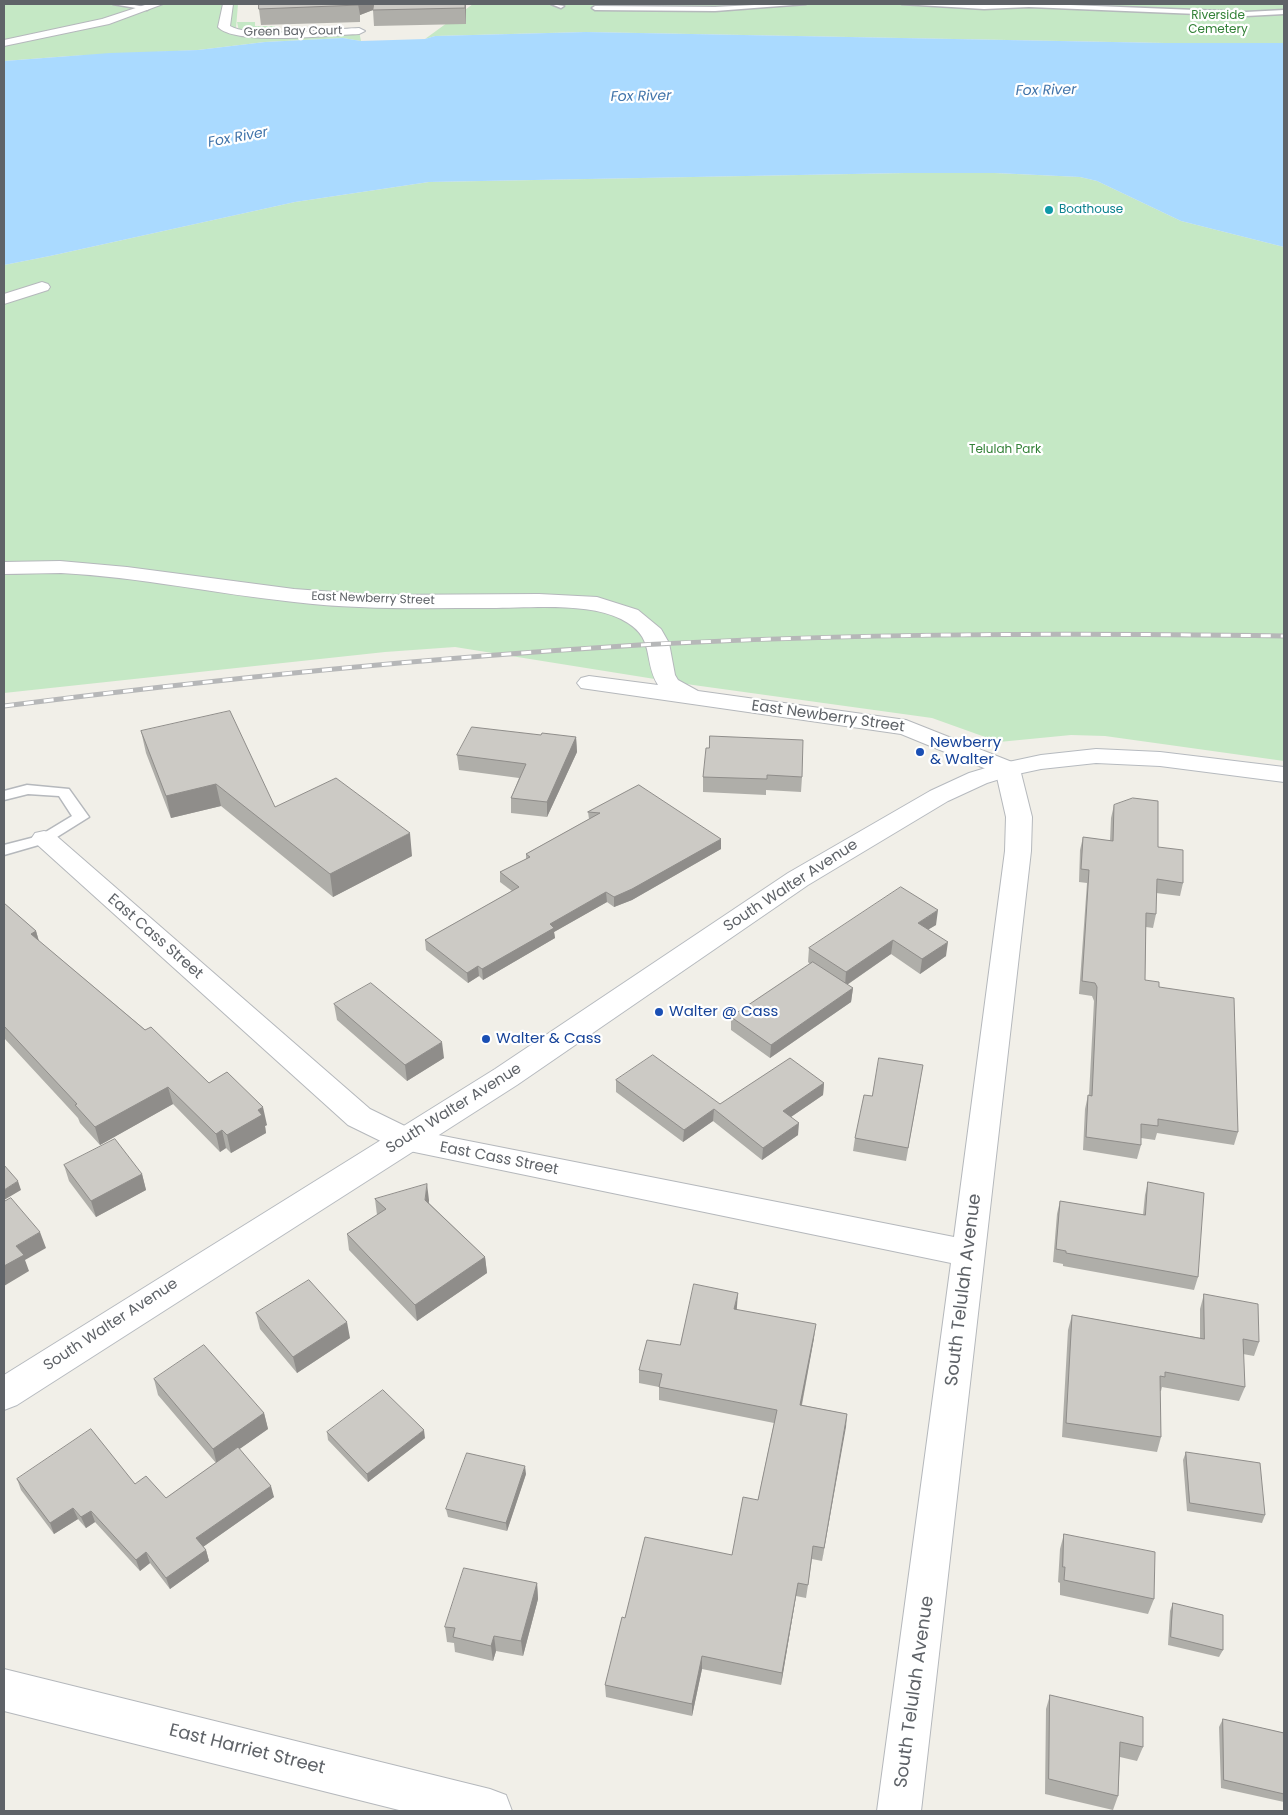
<!DOCTYPE html>
<style>
body{margin:0}
#map{position:relative;width:1288px;height:1815px;overflow:hidden;background:#f1efe8;font-family:Poppins,sans-serif}
canvas{display:block}
.frame{position:absolute;inset:0;border:5px solid #5f6368;pointer-events:none}
</style>
<div id="map">
<canvas width="1288" height="1815"></canvas>
<div class="frame"></div>
</div>
<script>
const g = document.querySelector('canvas').getContext('2d');
g.lineJoin = 'round';
function paint(path, color) {
  g.fillStyle = color;
  g.fill(path, 'evenodd');
}
function trace(path, color, width, dash) {
  g.strokeStyle = color;
  g.lineWidth = width;
  g.lineCap = dash ? 'butt' : 'round';
  g.setLineDash(dash || []);
  g.stroke(path);
}
function write(font, color, halo, rows, align = 'center') {
  g.font = font + ' Poppins,sans-serif';
  g.lineWidth = 4.5;
  g.setLineDash([]);
  g.textBaseline = 'middle';
  g.strokeStyle = halo;
  g.fillStyle = color;
  for (const [text, x, y, turn = 0] of rows) {
    g.save();
    g.translate(x, y);
    g.rotate((+turn || 0) * Math.PI / 180);
    g.textAlign = isNaN(turn) ? turn : align;
    if (halo) g.strokeText(text, 0, 0);
    g.fillText(text, 0, 0);
    g.restore();
  }
}
paint(new Path2D(`
 M4,4h234l-2,24 3,3 -2,-9h18v4h20l1,5h83l2,10 -18,-3 -78,4 -67,8 -128,6 -66,5z
 M473,4h811v39h-119l-579,-11 -151,4 -10,3z
 M905,173h90l85,4 17,4 84,40 103,26v514l-179,-25 -34,-1 -72,7 -67,-24 -246,-34 -231,-37 -70,5 -381,41v-428l46,-9 245,-54 134,-20z`), '#c5e8c5');
paint(new Path2D(`
 M586,32l579,11h119v204l-103,-26 -84,-40 -17,-4 -85,-4h-90l-476,9 -134,20 -245,54 -46,9v-204l106,-8 88,-3 67,-8 78,-4 18,3 64,-2 10,-3z`), '#aadaff');
const service = new Path2D(`
 M113,4h16l21,4 -3,2z
 M551,4l13,2 -3,2z
 M774,4h32l-91,7 -120,-1 -3,-2 3,-2 120,1z
 M902,4h143l201,8 38,-2v4l-38,2 -217,-9 -45,2z
 M27,785l42,4 20,28 -40,25 -45,13v-10l35,-9 33,-20 -13,-20 -31,-2 -24,6v-9z`);
const minor = new Path2D(`
 M148,4h15l-54,20 -105,22v-6l98,-21z
 M223,4h10l-3,22c23,13 100,3 129,2l6,3 -6,3c-27,1 -124,12 -141,-7z
 M42,282l6,2 2,3 -2,3 -44,14v-10z
 M60,561l67,6 167,22 81,6 164,-1 58,3 41,13 23,19 8,14 6,32 3,5 20,11 208,29 111,44 3,5 12,48 -1,34 -110,960h-44l74,-548 -556,-115 -47,-23 -317,-286 4,-6 9,-2 9,2 317,276 43,21 541,107 51,-386 1,-34 -10,-44 -95,-39 -320,-46 -4,-5 4,-5 8,-2 69,9c-16,-26 -1,-48 -37,-66 -34,-17 -92,-11 -131,-11 -65,0 -131,2 -196,-6 -78,-8 -155,-25 -233,-29 -19,0 -38,1 -57,1v-12z
 M4,1669l486,120 16,6 6,16h-109l-399,-100z`);
const secondary = new Path2D(`
 M1096,749l64,3 124,15v15l-124,-16 -64,-3 -55,6 -28,6 -26,8 -39,18 -140,84 -291,200 -500,320 -13,5v-35l491,-306 293,-196 142,-82 39,-18 30,-9 42,-9z`);
trace(service, '#b5b8bc', 3);
trace(minor, '#b5b8bc', 2);
trace(secondary, '#b6babf', 2);
paint(service, '#fff');
paint(minor, '#fff');
paint(secondary, '#fff');
const rail = new Path2D(`
 M4,706c211,-27 423,-48 635,-61 215,-12 430,-12 645,-9`);
trace(rail, '#b6b7b8', 5);
trace(rail, '#fff', 3, [10]);
paint(new Path2D(`
 M259,4h207v20l-92,2 -1,-16 -13,5v7l-99,3 -2,-16z
 M141,731l134,76 137,49 -79,41 -112,-91 -50,12 -25,-65z
 M541,735l35,2 1,15 -30,65 -36,-4v-15l8,-20 -60,-8 -2,-15z
 M709,748l93,29 -1,15 -35,-2v5l-63,-3v-15z
 M639,785l82,64 -89,51 -18,7 -7,-5 -53,30 1,6 -72,42 -4,-4 -11,7 -42,-33 -1,-10 87,-49 -12,-9v-10l26,-13v-5l63,-35 -1,-7z
 M1114,805l44,42 25,36 -3,13 -24,-3v21l-3,14 -7,-1 -1,53 14,7 79,145 -4,13 -77,-12 -2,7 -14,-2v7l-4,14 -54,-9 2,-41 3,-14h1l5,-94 -2,-5 -13,-2 8,-111 -8,-1 1,-32 3,-13 27,4 1,-23z
 M4,903l32,28 3,10 170,142 58,42 -2,1 1,7 -35,20 -5,-5 -6,4 -47,-48 -73,41 -20,-22 -2,-5 -74,-80z
 M936,925l-8,4 18,27 -26,18 -29,-20 -44,31 6,3 -2,14 -81,56 -39,-28v-13l79,-53 -2,-2 1,-14z
 M334,1004l110,54 -37,23 -70,-61z
 M921,1078l-15,83 -53,-10 2,-13 17,-42z
 M616,1080l104,24 104,-21 -1,12 -32,22 7,18 -36,25 -49,-39 -30,21 -67,-50z
 M64,1165l78,9 4,16 -50,27 -27,-36z
 M1148,1182l50,95 -4,13 -131,-24v-2l-10,-2 4,-48 3,-13 83,14 2,-20z
 M375,1199l54,1v3l56,54 2,16 -70,48 -68,-71 -2,-16 30,-19z
 M1204,1294l55,48 -5,14 -11,-2 2,33 -6,14 -77,-14 -1,4h-1l1,46 -4,15 -95,-15 6,-107 4,-15 128,23v-29z
 M737,1306v4l77,28 -12,67 45,9 -25,147 -10,-2 -6,39 -10,-2 -15,89 -79,-16 -10,47 -86,-19 -1,-12 20,-67 107,-63 26,-55 16,-77 -115,-23v-13l-20,-4v-13l41,-25z
 M256,1313l94,25 -53,35 -37,-44z
 M154,1379l110,34 4,16 -29,20 35,48 -71,50 3,3 3,11 -39,28 -20,-26 -10,8 -45,-49 -9,6 -8,-9 -24,15 -33,-44 -4,-11 118,5 31,14 50,-35 -58,-68z
 M327,1432l98,6 -57,44 -40,-42z
 M1186,1452l79,63 -3,8 -75,-12 -4,-51z
 M526,1474l-19,57 -59,-14 -2,-8z
 M1064,1534l90,65 -6,15 -88,-19v-12l-2,-1 2,-33z
 M537,1583l1,16 -15,57 -27,-5 -3,10 -38,-9 -1,-9 -7,-1 -2,-15z
 M1173,1603l50,47 -4,7 -51,-12 2,-34z
 M1050,1695l93,52 -6,14 -17,-4 -2,39 -5,14 -68,-16 1,-85z
 M1223,1719l61,14v69l-63,-14 -2,-61z`), '#afaea9');
paint(new Path2D(`
 M358,4h20v4l-18,7z
 M465,4h1v20l-1,-16z
 M576,737l1,15 -30,65v-15z
 M216,784l5,22 -50,12 -5,-22z
 M410,833l2,23 -79,41 -3,-23z
 M721,839v10l-89,51 -18,7v-10z
 M606,892l1,10 -53,30 1,6 -72,42 -1,-11 68,-45z
 M938,910l-2,15 -20,12 2,-14z
 M36,931l5,18 -10,-15z
 M893,940l-2,14 -46,32 1,-14z
 M948,942l-2,14 -26,18 2,-15z
 M478,966l1,10 -11,7 -1,-10z
 M853,988l-2,14 -81,56 1,-13z
 M442,1042l2,16 -37,23 -2,-16z
 M824,1083l-1,12 -41,28 1,-12z
 M168,1087l5,17 -73,41 -5,-18z
 M263,1107l4,18 -2,1 1,7 -35,20 -4,-18 31,-25z
 M714,1109l-1,12 -30,21 1,-12z
 M799,1123l-1,12 -36,25 1,-12z
 M222,1130l4,18 -6,4 -4,-18z
 M142,1174l4,16 -50,27 -5,-16z
 M18,1181l3,9 -17,10v-10z
 M427,1184l2,16 -2,16 -2,-16z
 M40,1232l6,16 -21,12 4,11 -25,15v-20l12,-20z
 M485,1257l2,16 -70,48 -2,-16z
 M738,1293l-1,13 -3,17v-14z
 M347,1322l3,16 -53,35 -4,-16z
 M816,1324l-2,14 -15,80 1,-13z
 M264,1413l4,16 -51,36 -4,-16z
 M847,1414l-1,13 -24,134 2,-13z
 M424,1430l1,8 -57,44 -1,-8z
 M525,1466l1,8 -19,57 -1,-8z
 M271,1486l3,11 -74,52 -4,-11z
 M73,1508l5,11 -24,15 -4,-11z
 M91,1511l4,11 -9,6 -5,-11z
 M206,1550l3,11 -39,28 -4,-11z
 M146,1552l4,11 -10,8 -4,-11z
 M537,1583l1,16 -15,57 -2,-15z
 M798,1583l-2,13 -15,89 1,-12z
 M494,1636l2,15 -3,10 -2,-15z
 M702,1656v13l-10,47v-12z`), '#8f8d8a');
const building = new Path2D(`
 M259,4h100v1l-100,4z
 M374,4h91v4l-92,2z
 M230,711l45,96 61,-29 74,55 -80,41 -114,-90 -50,12 -25,-65z
 M472,727l69,8 1,-2 34,4 -29,65 -36,-4 15,-34 -69,-9z
 M710,736l93,4 -1,37 -35,-2v4l-64,-2 3,-29h3z
 M639,785l82,54 -89,50 -18,8 -8,-5 -56,32 4,4 -72,41 -4,-3 -11,7 -42,-33 94,-53 -19,-15 30,-15 -4,-3 74,-41 -12,-1z
 M1133,798l25,3v46l25,3v33l-26,-4 -1,35 -10,-1 -1,67 14,2v5l75,11 4,134 -80,-13v7l-17,-2v21l-55,-8 2,-42 4,1 5,-109 -2,-4 -13,-2 7,-111 -8,-1 2,-32 30,4 1,-36z
 M901,887l37,23 -20,13 30,19 -26,17 -29,-19 -47,32 -37,-24z
 M4,903l32,28 -5,3 114,96 6,-3 58,56 18,-11 36,35 -5,3 4,5 -35,20 -5,-5 -6,4 -48,-47 -73,40 -20,-22 2,-1 -73,-78z
 M813,962l40,26 -82,57 -40,-28z
 M371,983l71,59 -37,23 -71,-61z
 M653,1055l67,49 70,-46 34,25 -41,28 16,12 -36,25 -49,-39 -30,21 -68,-50z
 M879,1058l44,7 -15,83 -53,-10 9,-43 8,1z
 M115,1139l27,35 -51,27 -27,-36z
 M4,1165l14,16 -14,9z
 M1148,1182l56,11 -6,84 -132,-24v-2l-10,-2 4,-48 85,14z
 M427,1184l-2,16 60,57 -70,48 -68,-71 39,-25 -11,-10z
 M11,1198l29,34 -24,14 8,9 -20,11v-64z
 M309,1280l38,42 -54,35 -37,-44z
 M694,1284l44,9 -4,16 82,15 -16,81 47,9 -23,134 -11,-2 -5,39 -10,-2 -16,90 -80,-17 -10,48 -87,-19 17,-68 3,1 20,-81 87,18 11,-58 15,3 19,-90 -118,-23 3,-13 -23,-4 8,-30 33,5z
 M1204,1294l54,10 1,38 -16,-3 2,48 -80,-15v5l-5,-1 1,61 -95,-14 6,-108 132,24z
 M204,1345l60,68 -51,36 -59,-70z
 M383,1390l41,40 -57,44 -40,-42z
 M91,1429l44,55 11,-8 20,22 72,-51 33,39 -75,52 10,12 -40,28 -20,-26 -10,8 -45,-49 -10,6 -8,-9 -23,15 -33,-44z
 M1186,1452l74,11 5,52 -75,-12z
 M467,1453l58,13 -19,57 -60,-14z
 M1064,1534l91,18 -1,47 -90,-19 1,-13h-2z
 M464,1568l73,15 -16,58 -27,-5 -3,10 -38,-9 2,-9 -10,-1z
 M1173,1603l50,12v35l-52,-13z
 M1050,1695l93,22v30l-23,-5 -2,54 -69,-17z
 M1223,1719l61,14v61l-60,-14z`);
paint(building, '#cccac5');
trace(building, '#8f8d8a', 1);
for (const [x, y, r, color] of [
 [1049,210,5,"#0f9aa8"],
 [920,752,5,"#1a4fb4"],
 [659,1012,5,"#1a4fb4"],
 [486,1039,5,"#1a4fb4"]
]) {
  const dot = new Path2D();
  dot.arc(x, y, r, 0, 2 * Math.PI);
  g.fillStyle = color;
  g.fill(dot);
  trace(dot, '#fff', 2);
}
write('12px', '#348238', '#fff', [
 ["Riverside",1218,16],
 ["Cemetery",1218,30],
 ["Telulah Park",1005,450]
]);
write('12px', '#5f6368', '#fff', [
 ["Green Bay Court",293,32,-1],
 ["East Newberry Street",373,599,2]
]);
write('12px', '#0d838f', '#fff', [
 ["Boathouse",1059,210]
], 'left');
write('italic 14px', '#4174aa', '#fff', [
 ["Fox River",1046,91,-1],
 ["Fox River",641,97,-1],
 ["Fox River",238,138,-10]
]);
write('15px', '#5f6368', '#fff', [
 ["East Newberry Street",828,717,8],
 ["South Walter Avenue",791,886,-33],
 ["East Cass Street",155,937,41],
 ["South Walter Avenue",454,1109,-32],
 ["East Cass Street",499,1159,11],
 ["South Walter Avenue",111,1325,-33]
]);
write('15px', '#164399', '#fff', [
 ["Newberry",930,743],
 ["& Walter",930,760],
 ["Walter @ Cass",669,1012],
 ["Walter & Cass",496,1039]
], 'left');
write('18px', '#5f6368', '#fff', [
 ["South Telulah Avenue",964,1290,-83],
 ["South Telulah Avenue",915,1692,-82],
 ["East Harriet Street",247,1750,14]
]);
</script>
